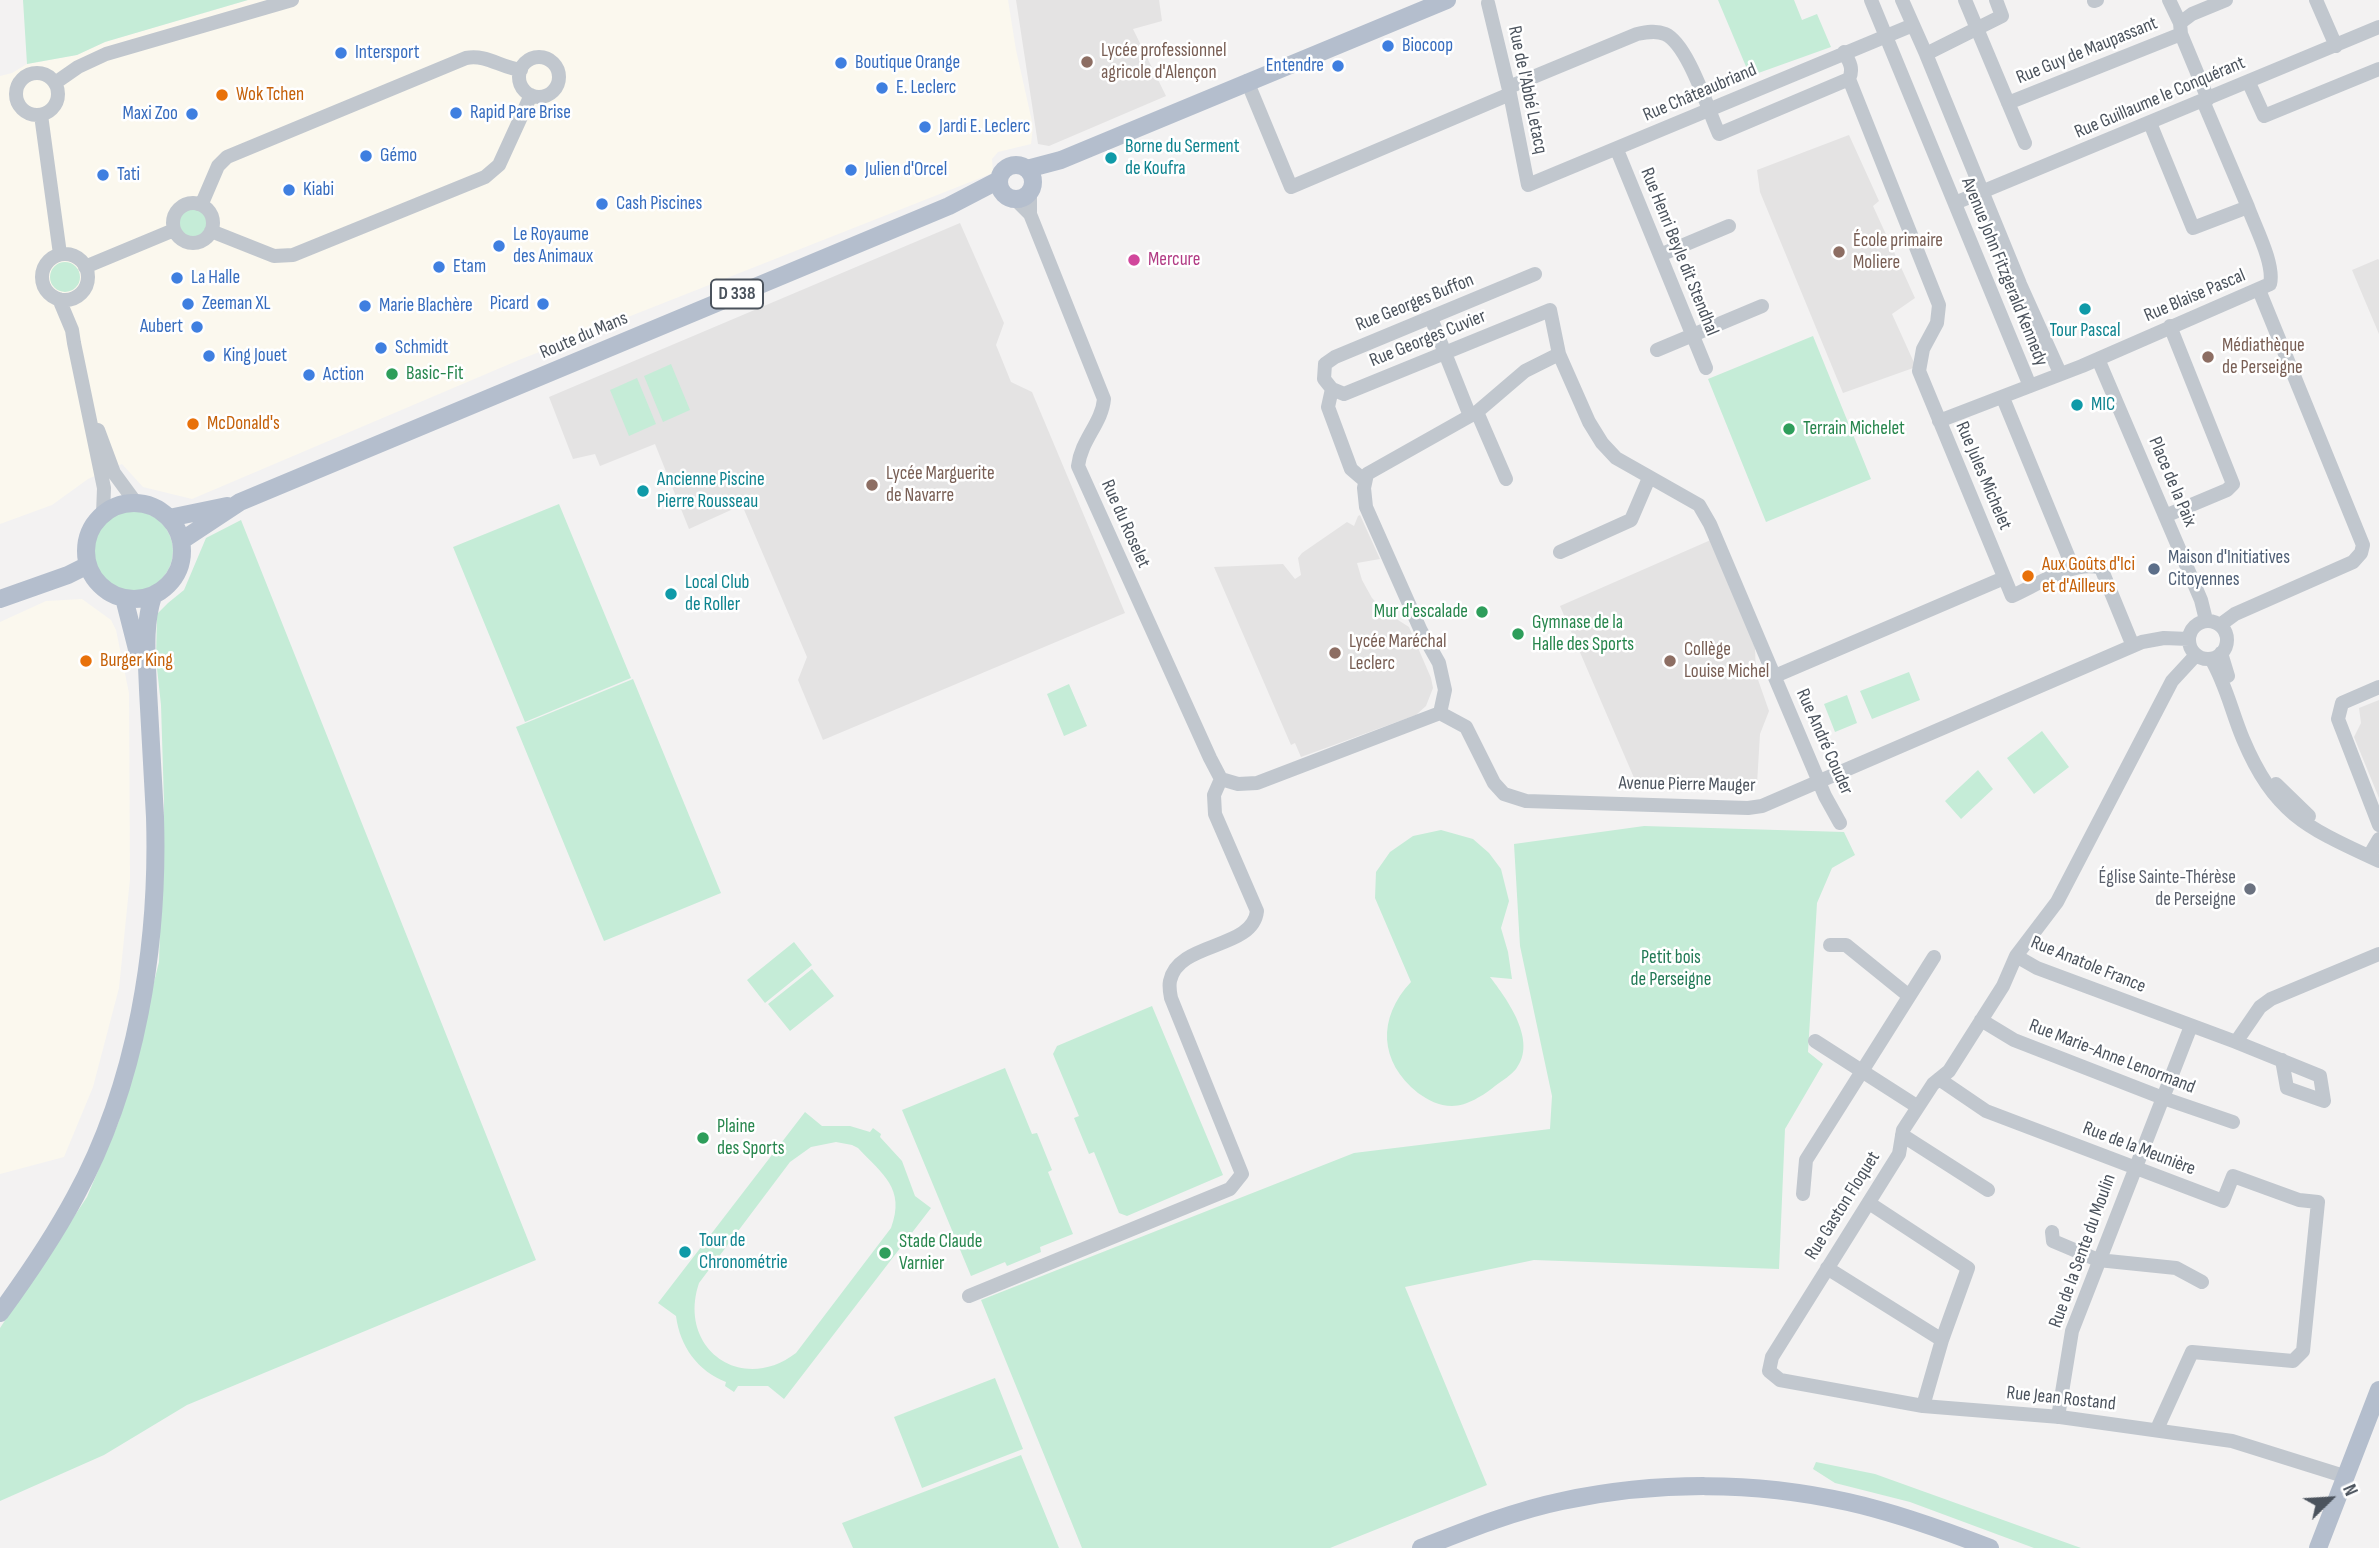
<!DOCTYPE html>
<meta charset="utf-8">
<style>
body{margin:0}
#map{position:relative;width:2379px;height:1548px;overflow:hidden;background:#f3f2f2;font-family:"Sofia Sans Condensed",sans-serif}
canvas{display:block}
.north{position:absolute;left:2295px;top:1464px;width:70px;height:70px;-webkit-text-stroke:5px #fff;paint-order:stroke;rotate:66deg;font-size:19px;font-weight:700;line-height:28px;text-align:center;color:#4b535d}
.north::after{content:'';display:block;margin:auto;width:24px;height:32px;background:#4b535d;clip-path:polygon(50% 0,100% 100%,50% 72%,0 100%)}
</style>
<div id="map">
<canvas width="2379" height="1548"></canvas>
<div class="north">N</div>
</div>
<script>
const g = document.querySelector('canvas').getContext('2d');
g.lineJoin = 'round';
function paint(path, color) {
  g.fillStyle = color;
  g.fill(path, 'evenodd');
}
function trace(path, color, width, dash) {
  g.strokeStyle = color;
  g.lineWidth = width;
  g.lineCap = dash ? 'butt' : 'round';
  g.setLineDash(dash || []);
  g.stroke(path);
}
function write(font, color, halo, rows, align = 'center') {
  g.font = font + ' "Sofia Sans Condensed",sans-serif';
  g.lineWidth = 5;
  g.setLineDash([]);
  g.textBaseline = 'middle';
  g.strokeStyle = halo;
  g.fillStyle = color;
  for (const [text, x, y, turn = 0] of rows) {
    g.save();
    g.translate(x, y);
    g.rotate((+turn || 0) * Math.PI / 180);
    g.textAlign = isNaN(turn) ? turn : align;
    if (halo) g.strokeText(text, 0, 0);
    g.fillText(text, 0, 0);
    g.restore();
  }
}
paint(new Path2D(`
 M248,0h760l8,50 17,76 -2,18 -33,8 -6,7 1,14 -474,187 -327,139 -49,-12 -21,-23 -34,15 -36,26 -52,19v-448l12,-3 15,-9 50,-9 28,-13z
 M82,599l29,21 5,10 13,63 1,186 -11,109 -26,99 -29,70 -64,17v-552l46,-21z`), '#fbf8ee');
paint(new Path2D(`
 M1016,0h143l3,21 -29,8 33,67 -117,50 -11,-2z
 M1849,135l30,66 -6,5 42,92 -23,16 24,53 -73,26 -83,-201 -3,-22z
 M960,223l44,100 -8,22 15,37 21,10 93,221 -302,127 -25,-60 9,-23 -65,-152 -53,24 -34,-85 -55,22 -5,-12 -22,5 -24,-62z
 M2378,259l1,1v74l-27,-64z
 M1360,515l20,44 -23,4 5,17 10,18 12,13 25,16 22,51 2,10 -7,18 -10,9 -115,42 -6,-14 -4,2 -77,-178 69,-3 12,15 6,-4 -3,-17 4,-5 45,-31 7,4 4,-10z
 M1713,539l42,109 1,26 13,37 -9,23 -3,50 -13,8 -106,-5 -78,-181z
 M2379,700v98l-25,-61 7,-14 -2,-15z`), '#e4e3e3');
paint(new Path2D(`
 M23,0h225l-143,42 -28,13 -50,9z
 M1718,0h76l8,20 15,-6 14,33 -81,29z
 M178 223a15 15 0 1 1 30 0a15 15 0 1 1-30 0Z
 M50 277a15 15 0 1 1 30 0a15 15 0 1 1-30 0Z
 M1813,336l58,143 -105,43 -58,-143z
 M671,364l19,46 -27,12 -19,-46z
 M637,378l19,46 -27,12 -19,-46z
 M559,504l72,174 -106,44 -72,-175z
 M93 551a40 40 0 1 1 80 0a40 40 0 1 1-80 0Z
 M241,520l295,740 -349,145 -83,50 -104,46v-173l87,-131 32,-76 40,-159 5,-160 -3,-97 -5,-46 1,-45 11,-11 16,-13 22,-52z
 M1909,672l11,28 -48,19 -12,-28z
 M633,679l88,214 -117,48 -88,-214z
 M1069,684l18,42 -23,10 -17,-42z
 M1847,695l10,28 -22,9 -11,-28z
 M2042,731l27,36 -35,27 -27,-36z
 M1978,770l15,19 -32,30 -16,-18z
 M1644,826l200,6 11,23 -23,13 -15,35 -9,149 15,12 -38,65 -6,140 -245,-9 -129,27 82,198 -157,63h-248l-101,-248 373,-147 196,-24 2,-33 -32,-150 -6,-102z
 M1441,830l32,9 16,14 12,16 8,32 -8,27 7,24 4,27 -22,-2c17,22 48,64 26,92 -5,6 -14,12 -21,17 -11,9 -28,20 -43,20 -13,0 -24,-6 -34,-13 -39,-31 -41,-75 -7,-111l-36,-84 1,-26 14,-20 23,-16z
 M794,942l18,23 -47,38 -18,-23z
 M812,969l22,27 -44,35 -22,-27z
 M1152,1006l71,169 -96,41 -8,-3 -25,-61 -5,2 -15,-36 5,-2 -26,-62 4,-8z
 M1005,1068l27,66 5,-1 15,37 -4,2 25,62 -33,13 1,5 -34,14 -2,-4 -34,14 -69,-166z
 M805,1112l17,14h28l20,6 3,-4 8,6 -1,3 22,24 13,35 16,12 -147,191 -16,-13h-30l-4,6 -9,-6 1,-4c-28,-11 -46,-35 -50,-66l-18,-13zM836,1142l16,3 6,3c24,26 48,40 33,80l-95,125c-55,42 -119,-5 -97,-70l91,-121 21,-15z
 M995,1378l28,71 -101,39 -28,-71z
 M1021,1455l38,93h-206l-11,-25z
 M1816,1462l59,12 206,74h-47l-124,-46 -75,-19 -22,-14z`), '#c5ecd7');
trace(new Path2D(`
 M1871,0l159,386
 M1902,0l24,54 94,230 40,89
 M1965,0l60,143
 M2169,0l11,23
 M2316,0l20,46
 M2094,1l3,-1
 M1488,3l22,91 18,91 385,-160
 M1926,54l76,-38 -6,-16
 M519 77a20 20 0 1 1 40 0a20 20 0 1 1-40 0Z
 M16 94a21 21 0 1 1 42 0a21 21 0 1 1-42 0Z
 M1849,79l90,226 -2,18 -14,26 -4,22 93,225c25,-11 63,-37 89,-28l32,78
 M1247,81l44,106 219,-93
 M55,83l23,-16 28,-13 186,-54
 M2249,83l15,33 115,-47
 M1509,87l128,-53c9,-2 19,-4 28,0 23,10 43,76 54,100l130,-55c5,-11 0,-18 -5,-27
 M2208,99l-27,-65 -1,-11 12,-9 34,-14
 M2008,103l173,-69
 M41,115l19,139
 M2150,123l43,105 55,-21 -45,-106
 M1617,150l89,218
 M1015,199l15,15 74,185c-2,24 -23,41 -26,67l132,292 11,21 17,5 19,-1 183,-70
 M1955,203l424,-176
 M173 223a20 20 0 1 1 40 0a20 20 0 1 1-40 0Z
 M198,204l5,-3 15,-35 9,-9 239,-99c21,-4 35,10 55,12
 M1030,214v-24
 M211,231l63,25 19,-1 192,-78 14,-12 32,-70
 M42 277a23 23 0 1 1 46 0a23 23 0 1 1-46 0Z
 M1660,255l69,-29
 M85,267l89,-37
 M1535,274l-200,83 -10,7 -1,15 8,10 12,5 206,-84 9,44 30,68 13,21 14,15 83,47 11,19 115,272 15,27
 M59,299l13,31 2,13 30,145 -1,26
 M1431,318l39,98
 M1657,350l105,-44
 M2098,359l103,241 5,20
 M1332,389l-4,18 23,62 14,12
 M2003,398l70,170
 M1477,412l29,67
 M1939,421l143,-55 188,-82c5,-20 -15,-57 -22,-77
 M98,430l16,43 22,30
 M2165,516l62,-26 6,-6 -63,-158
 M1560,552l71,-32 18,-42
 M2189 640a19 19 0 1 1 38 0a19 19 0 1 1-38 0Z
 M2220,625l15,-11 118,-52 8,-9 2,-8 -104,-255
 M2221,653l7,23
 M2196,655l-24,26 -115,221 -41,54 21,12 199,74 24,-35 11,-8 108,-45
 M2211,659c15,25 21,54 32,80 32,76 65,89 136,122
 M1775,676l229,-98
 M2379,687l-37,16 -4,16 41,106
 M1440,713l26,14 28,56 10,11 22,7 222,7 14,-2 380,-164 22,-4 25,1
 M1440,713l5,-23 -6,-27 -18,-32 -55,-124 -2,-19 3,-14 110,-62 48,-41 34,-17
 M2276,784l33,32
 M2369,856l10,-17
 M1830,945h16l63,51
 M2016,956l-13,30 -54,85 -16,13 -30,46 -4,24 -127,203 -3,14 11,9 143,26 137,11 172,24 115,36
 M1981,1020l33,20 149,58 70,24
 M1815,1041l103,66
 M2236,1042l84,34 4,25 -37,-13 -5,-28
 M1939,1079l47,32 237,90 10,-25 66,24 19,2 -15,149 -10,10 -101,-9 -35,77
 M1902,1135l86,55
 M1803,1194l3,-34 128,-203
 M1869,1203l99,65 -26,72 -19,66
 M2052,1232l1,9 45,19 78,8 26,14
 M1827,1268l115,72
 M969,1296l261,-107 12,-15 -71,-176c-1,-5 -2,-12 -1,-17 8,-40 83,-31 87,-70l-42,-97 -1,-19 7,-16
 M2058,1417l14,-86 119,-305`), '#c1c7ce', 14);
trace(new Path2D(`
 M999 182a17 17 0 1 1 34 0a17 17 0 1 1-34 0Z
 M1027,169l34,-9 386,-160
 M86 551a48 48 0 1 1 96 0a48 48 0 1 1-96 0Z
 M169,518l58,-12
 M181,541l59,-39 709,-296 50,-26
 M124,598l14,55
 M0,599l68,-24 20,-10
 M0,1313c27,-37 53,-75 75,-116 62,-113 84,-252 80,-380 -2,-42 -5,-84 -7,-127 -1,-32 -5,-63 5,-94
 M1421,1548c46,-18 93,-37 141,-47 94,-20 193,-20 286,1 49,11 96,28 142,46
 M2318,1548l61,-158`), '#b4becd', 18);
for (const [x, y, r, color] of [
 [1388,46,7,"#3f7fe0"],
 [341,53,7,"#3f7fe0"],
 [1087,62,7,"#8d6e63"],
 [841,63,7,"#3f7fe0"],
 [1338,66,7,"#3f7fe0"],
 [882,88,7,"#3f7fe0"],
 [222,95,7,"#e8710a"],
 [456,113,7,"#3f7fe0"],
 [192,114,7,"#3f7fe0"],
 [925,127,7,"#3f7fe0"],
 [366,156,7,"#3f7fe0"],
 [1111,158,7,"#0f9aa8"],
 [851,170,7,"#3f7fe0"],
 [103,175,7,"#3f7fe0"],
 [289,190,7,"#3f7fe0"],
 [602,204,7,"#3f7fe0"],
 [499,246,7,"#3f7fe0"],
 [1839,252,7,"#8d6e63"],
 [1134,260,7,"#d1479c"],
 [439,267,7,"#3f7fe0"],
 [177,278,7,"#3f7fe0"],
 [188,304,7,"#3f7fe0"],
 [543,304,7,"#3f7fe0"],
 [365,306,7,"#3f7fe0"],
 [2085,309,7,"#0f9aa8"],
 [197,327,7,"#3f7fe0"],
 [381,348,7,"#3f7fe0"],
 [209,356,7,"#3f7fe0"],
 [2208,357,7,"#8d6e63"],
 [392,374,7,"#2e9e5b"],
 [309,375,7,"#3f7fe0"],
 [2077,405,7,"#0f9aa8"],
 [193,424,7,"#e8710a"],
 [1789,429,7,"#2e9e5b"],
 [872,485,7,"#8d6e63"],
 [643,491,7,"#0f9aa8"],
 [2154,569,7,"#5c6f8a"],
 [2028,576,7,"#e8710a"],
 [671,594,7,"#0f9aa8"],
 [1482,612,7,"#2e9e5b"],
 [1518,634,7,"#2e9e5b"],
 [1335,653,7,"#8d6e63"],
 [86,661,7,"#e8710a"],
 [1670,661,7,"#8d6e63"],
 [2250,889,7,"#6b7280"],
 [703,1138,7,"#2e9e5b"],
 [685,1252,7,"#0f9aa8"],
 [885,1253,7,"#2e9e5b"]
]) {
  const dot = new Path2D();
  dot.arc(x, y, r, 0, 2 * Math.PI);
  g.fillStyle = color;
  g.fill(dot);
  trace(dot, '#fff', 2.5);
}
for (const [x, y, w] of [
 [737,294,52]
]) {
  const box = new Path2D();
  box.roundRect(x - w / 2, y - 14.5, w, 29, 5);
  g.fillStyle = '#fff';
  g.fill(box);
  trace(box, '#4b535d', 2);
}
write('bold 18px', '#4b535d', null, [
 ["D 338",737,294]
]);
write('19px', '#366cbe', '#fff', [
 ["Biocoop",1402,46],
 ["Intersport",355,53],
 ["Boutique Orange",855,63],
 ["Entendre",1324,66,"right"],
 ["E. Leclerc",896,88],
 ["Rapid Pare Brise",470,113],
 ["Maxi Zoo",178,114,"right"],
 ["Jardi E. Leclerc",939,127],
 ["Gémo",380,156],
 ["Julien d'Orcel",865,170],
 ["Tati",117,175],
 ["Kiabi",303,190],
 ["Cash Piscines",616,204],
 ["Le Royaume",513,235],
 ["des Animaux",513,257],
 ["Etam",453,267],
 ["La Halle",191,278],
 ["Zeeman XL",202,304],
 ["Picard",529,304,"right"],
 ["Marie Blachère",379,306],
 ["Aubert",183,327,"right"],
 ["Schmidt",395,348],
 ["King Jouet",223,356],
 ["Action",323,375]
], 'left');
write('19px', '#785e54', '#fff', [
 ["Lycée professionnel",1101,51],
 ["agricole d'Alençon",1101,73],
 ["École primaire",1853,241],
 ["Moliere",1853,263],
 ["Médiathèque",2222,346],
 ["de Perseigne",2222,368],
 ["Lycée Marguerite",886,474],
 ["de Navarre",886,496],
 ["Lycée Maréchal",1349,642],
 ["Leclerc",1349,664],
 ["Collège",1684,650],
 ["Louise Michel",1684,672]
], 'left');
write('19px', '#4b535d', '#fff', [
 ["Rue Guy de Maupassant",2087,51,-22],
 ["Rue de l'Abbé Letacq",1527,90,78],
 ["Rue Châteaubriand",1700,93,-23],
 ["Rue Guillaume le Conquérant",2160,98,-23],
 ["Rue Henri Beyle dit Stendhal",1679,252,68],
 ["Avenue John Fitzgerald Kennedy",2004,272,68],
 ["Rue Blaise Pascal",2195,296,-23],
 ["Rue Georges Buffon",1415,303,-22],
 ["Route du Mans",584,336,-23],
 ["Rue Georges Cuvier",1428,339,-22],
 ["Rue Jules Michelet",1983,476,67],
 ["Place de la Paix",2172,482,67],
 ["Rue du Roselet",1125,524,66],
 ["Rue André Couder",1824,742,66],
 ["Avenue Pierre Mauger",1687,785,1],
 ["Rue Anatole France",2088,965,22],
 ["Rue Marie-Anne Lenormand",2112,1057,21],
 ["Rue de la Meunière",2139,1149,21],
 ["Rue Gaston Floquet",1843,1206,-58],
 ["Rue de la Sente du Moulin",2083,1251,-70],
 ["Rue Jean Rostand",2061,1399,6]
]);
write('19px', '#c56008', '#fff', [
 ["Wok Tchen",236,95],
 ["McDonald's",207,424],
 ["Aux Goûts d'Ici",2042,565],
 ["et d'Ailleurs",2042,587],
 ["Burger King",100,661]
], 'left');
write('19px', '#0d838f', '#fff', [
 ["Borne du Serment",1125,147],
 ["de Koufra",1125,169],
 ["Tour Pascal",2085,331,"center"],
 ["MIC",2091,405],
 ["Ancienne Piscine",657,480],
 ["Pierre Rousseau",657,502],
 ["Local Club",685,583],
 ["de Roller",685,605],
 ["Tour de",699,1241],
 ["Chronométrie",699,1263]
], 'left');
write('19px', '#b23c85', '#fff', [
 ["Mercure",1148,260]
], 'left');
write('19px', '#27864d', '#fff', [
 ["Basic-Fit",406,374],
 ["Terrain Michelet",1803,429],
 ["Mur d'escalade",1468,612,"right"],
 ["Gymnase de la",1532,623],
 ["Halle des Sports",1532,645],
 ["Plaine",717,1127],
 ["des Sports",717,1149],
 ["Stade Claude",899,1242],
 ["Varnier",899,1264]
], 'left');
write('19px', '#4e5e75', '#fff', [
 ["Maison d'Initiatives",2168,558],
 ["Citoyennes",2168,580]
], 'left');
write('19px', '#5b616d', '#fff', [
 ["Église Sainte-Thérèse",2236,878],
 ["de Perseigne",2236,900]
], 'right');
write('19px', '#217955', '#fff', [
 ["Petit bois",1671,958],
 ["de Perseigne",1671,980]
]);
</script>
